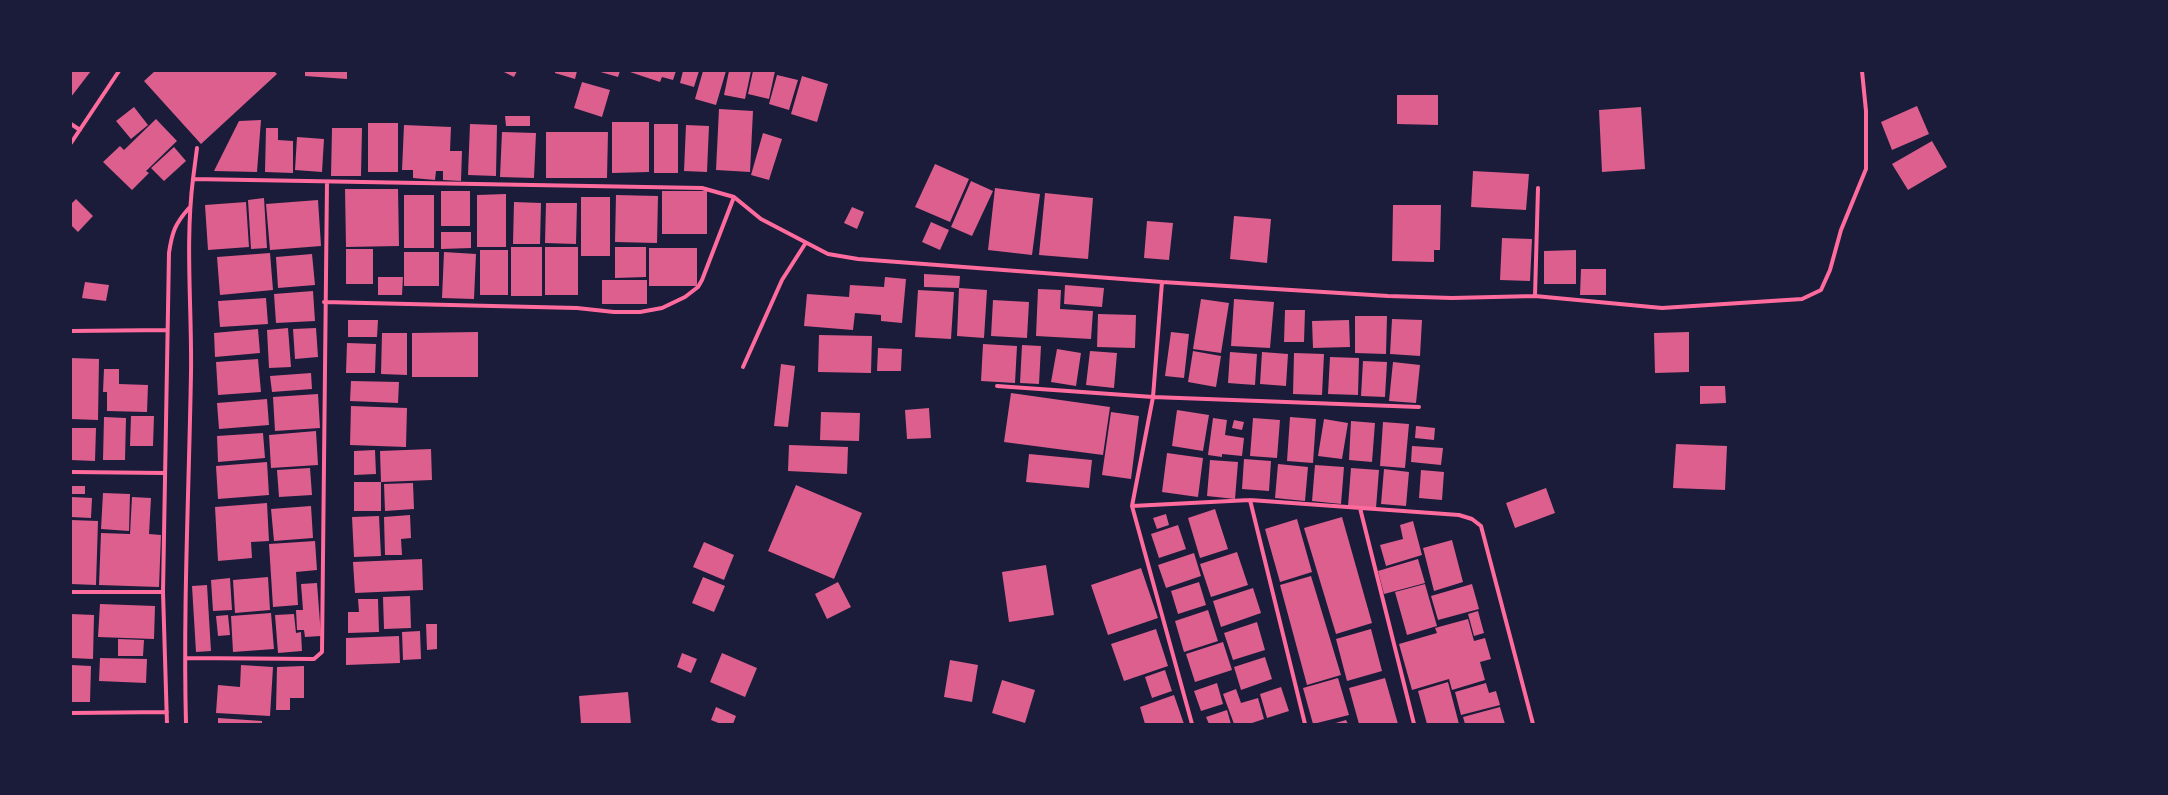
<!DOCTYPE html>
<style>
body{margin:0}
#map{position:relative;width:2168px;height:795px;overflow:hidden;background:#1b1b3a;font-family:Inter,sans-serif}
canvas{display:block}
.frame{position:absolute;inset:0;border:72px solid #1b1b3a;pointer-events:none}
</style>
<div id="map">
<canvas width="2168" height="795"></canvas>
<div class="frame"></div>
</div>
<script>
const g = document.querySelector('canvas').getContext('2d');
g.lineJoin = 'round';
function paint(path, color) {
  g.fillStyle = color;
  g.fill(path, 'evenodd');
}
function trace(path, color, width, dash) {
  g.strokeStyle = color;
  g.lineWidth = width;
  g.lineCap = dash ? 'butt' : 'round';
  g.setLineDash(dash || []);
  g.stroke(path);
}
paint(new Path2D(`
 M71,71h20l-20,26z
 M155,71h119l3,3 -76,70 -57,-63z
 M305,71h42v8l-42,-3z
 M502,71h15l-3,6z
 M555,71h22l-2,8 -20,-6z
 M597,71h23l-2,6z
 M627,71h49l-3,9 -11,-3 -2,5z
 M683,71h16l-5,16 -14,-4z
 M703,71h23l-10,34 -21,-6z
 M729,71h22l-6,28 -21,-4z
 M753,71h22l-6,28 -21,-5z
 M777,75l21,5 -9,30 -20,-6z
 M802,76l26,8 -11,38 -26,-8z
 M582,82l28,8 -8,27 -28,-9z
 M1397,95h41v30l-41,-1z
 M1917,106l12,28 -37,16 -11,-28z
 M134,107l14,18 -17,14 -15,-18z
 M1641,107l4,62 -43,3 -3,-62z
 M719,109l34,2 -3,61 -34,-2z
 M505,116h25v10h-24z
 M156,119l21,22 -31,30 3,2 -17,17 -29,-28 17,-16 4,4z
 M261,120l-4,52 -43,-1 25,-50z
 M612,122h37v50l-37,1z
 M368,123h30v49h-30z
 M470,124l27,1 -1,51 -28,-1z
 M654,124h24v49h-24z
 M404,125l47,2 -1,24h12l-1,30 -18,-1v-9h-7l-1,9 -22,-2v-8h-11z
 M686,125l23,1 -2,46 -23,-1z
 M266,128h12v12l15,1v32l-28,-1z
 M332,128h30l-1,48h-30z
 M502,132l34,1 -2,45 -34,-1z
 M546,132h62l-1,46h-61z
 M763,133l19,6 -13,41 -18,-5z
 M297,137l27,2 -2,33 -27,-2z
 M1932,141l15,26 -39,23 -16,-26z
 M174,147l12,14 -22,20 -13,-13z
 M935,164l34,15 -19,43 -35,-15z
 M1473,171l56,3 -3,36 -55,-3z
 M971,181l22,10 -21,45 -21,-9z
 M995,188l45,6 -8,61 -44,-5z
 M345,189h53l1,57 -53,1z
 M441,191h29v35h-29z
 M662,191h45v43h-45z
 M1045,193l48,5 -5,61 -49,-4z
 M506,194v53h-29v-52z
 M404,195h30v53h-30z
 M616,195l42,1 -1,47 -42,-1z
 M581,197h29v59h-29z
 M264,198l3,50 -16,1 -3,-49z
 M76,199l17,17 -15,16 -7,-7v-21z
 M318,200l3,46 -51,4 -4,-46z
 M246,202l3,45 -41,3 -3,-45z
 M514,202l27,1 -1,41h-27z
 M546,203h31l-1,41 -31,-1z
 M1393,205h48l-1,45h-6v12l-42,-1z
 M852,207l12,5 -7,17 -13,-6z
 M1234,216l37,3 -4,44 -37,-4z
 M1147,221l26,2 -4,37 -25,-2z
 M931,222l18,8 -9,20 -18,-8z
 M441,232h30v16l-30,1z
 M1502,238l30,1 -2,42 -30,-1z
 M511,247h31v49h-31z
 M545,247h33v48h-33z
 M615,247h31v30l-31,1z
 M649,248h48v38h-48z
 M346,249h27v35h-27z
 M480,250h28v45h-28z
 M1576,250v34h-32v-33z
 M404,252h35v34h-35z
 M444,252l32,2 -2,45 -32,-1z
 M270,253l3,37 -53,5 -3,-38z
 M312,254l3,31 -37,3 -2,-31z
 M1581,269h25v26h-26z
 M924,274l36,2 -1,12 -35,-1z
 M378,277h25l-1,18h-24z
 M885,277l21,2 -4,44 -21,-2v-6l-26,-2 -2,17 -49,-4 3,-32 42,3 1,-12 34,2z
 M602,280h45v24h-45z
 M85,282l24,3 -3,16 -24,-3z
 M1065,285l39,3 -2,19 -38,-3z
 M959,288l28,2 -3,48 -27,-2z
 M1038,289l23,1 -1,19 33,2 -2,28 -55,-3z
 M918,290l36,2 -3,47 -36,-2z
 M313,291l2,30 -39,2 -2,-29z
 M266,298l2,26 -48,3 -2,-26z
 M1201,299l28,4 -8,50 -28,-4z
 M1234,299l40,3 -4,46 -39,-2z
 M993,300l36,2 -2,36 -36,-2z
 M1285,310h20l-1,32h-20z
 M1098,314l38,1 -1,33 -38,-1z
 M1355,316h32l-1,38 -31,-1z
 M1392,319l30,1 -2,36 -30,-2z
 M348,320h30l-1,17h-29z
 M1349,320l1,27 -37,1 -1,-27z
 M288,328l3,39 -22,1 -2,-38z
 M316,328l2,29 -23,2 -2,-30z
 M258,329l2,24 -45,4 -1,-24z
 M478,332v45h-66v-44z
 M1171,332l18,2 -5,44 -19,-2z
 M1689,332v40l-34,1 -1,-40z
 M382,333h25v42l-26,-1z
 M819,335l53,1 -1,37 -53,-1z
 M347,343l29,1 -1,29h-29z
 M983,344l34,2 -2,37 -34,-2z
 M1022,345l19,1 -2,38 -19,-1z
 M878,348l24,1 -1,22h-24z
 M1057,349l24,4 -5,33 -25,-4z
 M1090,351l27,2 -3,35 -28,-3z
 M1193,351l28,5 -5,31 -28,-5z
 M1230,352l27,2 -2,31 -27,-2z
 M1262,352l26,2 -2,32 -26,-2z
 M1294,353l30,1 -2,41 -29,-1z
 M1330,357l29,1 -1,37 -30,-1z
 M71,358l28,1 -1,61 -27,-1z
 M258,359l3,33 -43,3 -2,-33z
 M1363,361l24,1 -2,35 -24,-1z
 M1393,362l27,3 -4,38 -27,-2z
 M781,364l14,2 -7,61 -14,-1z
 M104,369h15v15l29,1 -1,27 -40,-1v-19h-4z
 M311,373l1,16 -40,3 -2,-16z
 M351,381l48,1 -1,21 -48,-2z
 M1700,386h25l1,17 -26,1z
 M1011,393l99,14 -7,48 -99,-13z
 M318,394l2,34 -45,3 -2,-34z
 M267,399l2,26 -50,4 -2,-26z
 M351,406l56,2 -1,39 -56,-2z
 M929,408l2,30 -24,1 -2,-29z
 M1177,410l32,5 -6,36 -31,-5z
 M821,412l39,1 -1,28 -39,-1z
 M1111,412l28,4 -8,63 -29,-4z
 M131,416h23l-1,30h-23z
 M104,417l22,1 -1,42h-22z
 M1290,417l26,2 -3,44 -26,-2z
 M1213,418l14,2 -2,15 19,3 -2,18 -20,-2v3l-14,-2z
 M1253,418l27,2 -3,38 -27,-2z
 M1324,419l24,4 -6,36 -24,-3z
 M1234,420l10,2 -2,8 -10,-2z
 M1351,421l24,2 -3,39 -23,-2z
 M1383,422l26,2 -4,44 -25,-2z
 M1416,426l19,2 -1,12 -19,-2z
 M71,428h25l-1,33 -24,-1z
 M316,431l2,34 -47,3 -2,-33z
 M263,433l2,25 -47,4 -1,-26z
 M1676,444l51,2 -2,44 -52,-2z
 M789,445l59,2 -1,27 -59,-3z
 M1412,446l31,2 -2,17 -30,-3z
 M431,449l1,31 -51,2v29h-27v-29h27l-1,-31z
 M375,450l1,24 -22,1v-24z
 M1167,453l36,5 -5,39 -36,-5z
 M1029,454l63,6 -3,28 -63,-6z
 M1244,459l27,2 -2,30 -27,-2z
 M1210,460l28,2 -3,37 -28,-3z
 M267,462l2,33 -51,4 -2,-33z
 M1278,464l30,3 -3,34 -30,-3z
 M1315,465l29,2 -3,37 -29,-3z
 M310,468l2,27 -33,2 -2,-27z
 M1351,468l28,2 -3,38 -28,-2z
 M1384,469l25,3 -3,34 -25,-2z
 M1421,470l23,2 -2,28 -23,-2z
 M413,483l1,26 -29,2 -1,-27z
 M796,485l66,28 -28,66 -66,-28z
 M71,486h14v8h-14z
 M1546,488l9,25 -40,15 -9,-25z
 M103,493l27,1 -1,37 -28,-2z
 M71,497l21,1 -1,20 -20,-1z
 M132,497l19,1 -2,36 12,1 -2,52 -60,-2 2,-52 29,1z
 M267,503l2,38 -18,1 1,16 -34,3 -3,-54z
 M311,506l2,32 -39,3 -3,-32z
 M1215,509l13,40 -28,9 -12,-40z
 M1166,514l3,11 -12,4 -4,-11z
 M410,515l1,23 -10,1 1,16h-17l-1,-38z
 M379,516l2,40 -27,1 -2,-40z
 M1342,517l30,106 -36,11 -32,-106z
 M1297,519l15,53 -32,10 -15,-53z
 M71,520l27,1 -2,64 -25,-1z
 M1413,521l9,34 -36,11 -6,-21 23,-6 -3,-14z
 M1178,525l8,24 -27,9 -8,-24z
 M1452,540l11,42 -29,9 -11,-43z
 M315,541l2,29 -21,2 2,33 -25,2 -4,-63z
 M704,542l30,13 -10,25 -31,-13z
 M1237,552l11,33 -37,12 -11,-33z
 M1194,553l7,23 -35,12 -8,-23z
 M422,559l1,31 -68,3 -2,-31z
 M1418,559l7,24 -41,11 -6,-23z
 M1046,565l8,50 -45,7 -7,-50z
 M1141,568l17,50 -50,17 -17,-50z
 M1311,576l30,99 -34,10 -27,-100z
 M268,577l2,33 -35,3 -2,-33z
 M703,577l22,9 -11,26 -22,-9z
 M230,578l2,32 -19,1 -2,-31z
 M838,582l13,25 -24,12 -12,-25z
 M1199,582l7,23 -28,9 -7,-23z
 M317,583l4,53 -16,1 -1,-7h-7l-1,-20h7l-2,-26z
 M1425,584l12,42 -30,9 -12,-43z
 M1472,584l7,25 -41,11 -7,-24z
 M207,585l4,66 -15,1 -4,-66z
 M1253,588l8,25 -40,14 -8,-26z
 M410,596l1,32 -27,1 -1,-32z
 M358,599h20l1,33 -31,1v-21h11z
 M100,604l55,2 -1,33 -56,-2z
 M1208,610l10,31 -34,11 -9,-31z
 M1478,611l6,22 -10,3 -6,-22z
 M271,613l3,36 -41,3 -2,-36z
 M71,614l23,1 -1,44 -22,-1z
 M294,614l2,19 5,-1 1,19 -24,2 -3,-38z
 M228,615l2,20 -12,1 -2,-20z
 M1468,619l6,22 11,-3 6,21 -11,3 5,18 -33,10 -3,-11 -37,11 -13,-46 38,-11 -2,-5z
 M1257,622l8,28 -32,10 -9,-27z
 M426,624h11v25l-10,1z
 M1156,629l12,37 -44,15 -13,-37z
 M1371,629l11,42 -35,10 -11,-42z
 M420,631l1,28 -18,1 -1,-28z
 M399,636l1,27 -54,2v-27z
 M118,639l26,1 -1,16h-25z
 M1223,642l9,28 -37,12 -9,-28z
 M682,653l15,6 -6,14 -14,-6z
 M722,653l35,15 -12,29 -35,-15z
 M1265,657l7,22 -31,11 -7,-23z
 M100,658l47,1 -1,24 -47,-2z
 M950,660l28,5 -6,37 -28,-5z
 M71,665l20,1 -1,36h-19z
 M241,665l32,2 -3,49 -54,-3 2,-28 22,2z
 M304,666v32h-14v12h-14l1,-43z
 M1165,670l7,21 -20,7 -7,-21z
 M1338,678l11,37 -36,9 -10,-36z
 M1385,678l13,46h-39l-10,-36z
 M1002,680l33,10 -10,33 -33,-10z
 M1448,682l11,42h-32l-9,-33z
 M1217,683l6,21 -22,7 -7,-20z
 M1486,683l3,10 7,-2 4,14 -39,10 -6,-23z
 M1281,687l8,24 -22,7 -7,-24z
 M1236,689l5,14 17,-5 6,21 -15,5h-15l-11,-30z
 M628,692l3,32h-50l-2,-28z
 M1174,695l10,29h-39l-5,-17z
 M716,707l20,9 -3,8h-12l-10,-4z
 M1500,707l5,17h-40l-2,-7z
 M1227,710l4,14h-22l-3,-7z
 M218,718l44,3v3h-44z
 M1346,720l2,4h-16z`), '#dd5f8e');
trace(new Path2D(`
 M71,124l9,6
 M71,143l48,-72
 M193,179l4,-31
 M1162,282l-9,115 -21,109 60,218
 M1535,296l3,-108
 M324,302l253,6 37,4h26l22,-4 23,-11 13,-10 4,-7 32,-83
 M71,331l95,-1
 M743,367l39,-87 23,-36
 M997,386l156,11 266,10
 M71,472l94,1
 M1250,500l55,224
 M1132,506l118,-6 209,15 13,4 9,7 52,198
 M1360,508l54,216
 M71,592h92
 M186,658l128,1 8,-7 5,-470
 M71,713l96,-1
 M167,724l-4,-132 6,-339c3,-21 6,-29 20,-45
 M186,724c-3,-117 3,-234 5,-351 1,-64 -6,-130 2,-194l509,9 32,9 27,22 67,35 30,5 304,23 226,14 64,2 83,-2 127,12 140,-9 19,-9 9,-20 11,-40 25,-61v-58l-4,-40`), '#ff6b9d', 4);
</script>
